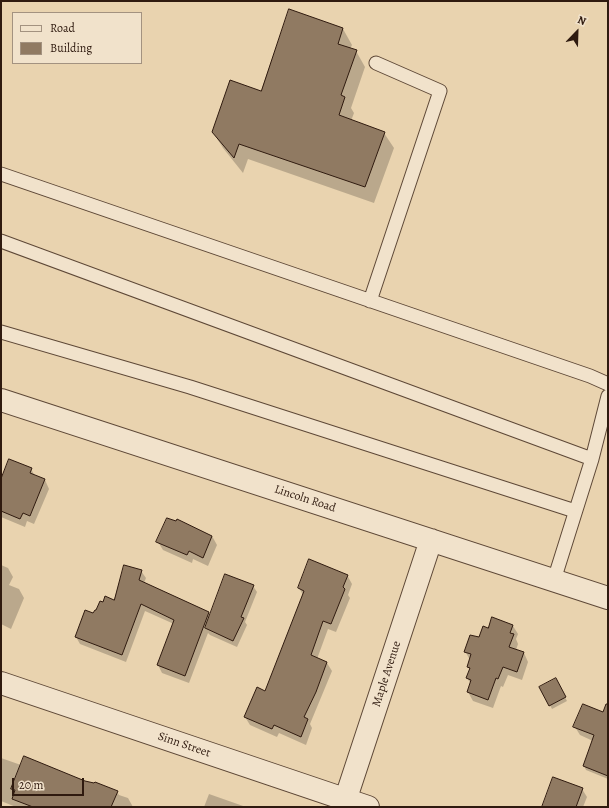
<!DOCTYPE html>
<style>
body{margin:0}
#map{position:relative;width:609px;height:808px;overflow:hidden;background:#e9d3af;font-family:Alegreya,serif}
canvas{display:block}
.frame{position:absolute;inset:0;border:2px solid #2f1a0f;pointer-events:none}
.legend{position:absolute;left:12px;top:12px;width:130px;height:52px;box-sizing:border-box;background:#f1e2cb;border:1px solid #a39280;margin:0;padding:5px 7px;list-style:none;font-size:12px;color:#2f1a0f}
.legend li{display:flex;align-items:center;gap:8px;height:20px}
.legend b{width:20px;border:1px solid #a39280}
.north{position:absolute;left:557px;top:12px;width:40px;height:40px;-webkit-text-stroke:3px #f1e2cb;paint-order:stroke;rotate:23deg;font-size:11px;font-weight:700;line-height:16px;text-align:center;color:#2f1a0f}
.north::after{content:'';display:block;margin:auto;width:14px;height:18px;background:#2f1a0f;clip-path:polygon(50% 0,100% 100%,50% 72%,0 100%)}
.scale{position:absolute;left:12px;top:778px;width:72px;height:18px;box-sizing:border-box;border:2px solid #2f1a0f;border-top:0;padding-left:5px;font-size:12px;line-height:14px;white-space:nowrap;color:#2f1a0f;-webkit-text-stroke:3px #f1e2cb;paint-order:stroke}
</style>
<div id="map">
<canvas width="609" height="808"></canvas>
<div class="frame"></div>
<ul class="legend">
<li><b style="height:5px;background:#f1e2cb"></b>Road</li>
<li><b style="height:11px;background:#907a62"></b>Building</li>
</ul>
<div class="north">N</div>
<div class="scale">20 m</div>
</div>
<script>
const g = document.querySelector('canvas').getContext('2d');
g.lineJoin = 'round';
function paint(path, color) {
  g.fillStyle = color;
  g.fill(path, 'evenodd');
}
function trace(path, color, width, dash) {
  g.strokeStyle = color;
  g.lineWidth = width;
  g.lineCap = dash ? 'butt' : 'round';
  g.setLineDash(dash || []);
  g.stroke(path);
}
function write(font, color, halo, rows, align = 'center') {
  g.font = font + ' Alegreya,serif';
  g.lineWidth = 4;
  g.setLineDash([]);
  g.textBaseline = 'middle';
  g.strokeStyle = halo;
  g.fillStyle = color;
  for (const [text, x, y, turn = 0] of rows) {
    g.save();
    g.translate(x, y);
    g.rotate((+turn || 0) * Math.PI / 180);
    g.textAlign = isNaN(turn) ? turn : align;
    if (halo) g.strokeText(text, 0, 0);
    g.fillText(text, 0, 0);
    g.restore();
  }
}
paint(new Path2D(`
 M290,11l53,18 9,16 -2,4 6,2 9,16 -14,41 3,5 -3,8 33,12 10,15 -20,55 -126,-44 -5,14 -20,-25 -10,-16 48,-40z
 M31,469l4,7 10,4 4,9 -15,35 -7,-3 -2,6 -24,-10v-33z
 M177,520l35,16 5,9 -9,21 -15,-7 -1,4 -29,-13 -5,-8z
 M1,565l7,3 5,9 -4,8 10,4 5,9 -13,31 -10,-5z
 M141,571l5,7 -2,5 64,30 2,3 43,-30 4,6 -12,30 2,3 -10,22 -27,-12 -2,-2 -19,50 -27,-10 -4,-8 16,-41 -29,-13 -19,51 -46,-18 -4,-7 38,-36z
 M347,575l5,9 -4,11 2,3 -14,34 -8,-3 -11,30 10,4 5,8 -22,53 2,4 -6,17 -27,-12 -2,4 -27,-12 -5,-8 21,-25 37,-97 -4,-7z
 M513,626l5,8 -2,5 2,5 -2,6 8,3 4,9 -6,18 -14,-5 -5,12 -2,-1 -8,22 -20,-7 -5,-9 3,-8 -4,-6 3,-8 -2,-3 2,-7 -5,-9 23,-22z
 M556,680l11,21 -15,8 -11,-21z
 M608,715v64l-22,-9 -2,-4 9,-25 -13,-6 -5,-8z
 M1,758l20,7 96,27 2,3 9,3 5,9h-117l-15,-6z
 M582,789l5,8 -4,10h-40z
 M209,794l37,13h-42z`), '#0003');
const building = new Path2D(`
 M289,9l54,19 -5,16 19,6 -16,45 4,2 -6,18 46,17 -20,55 -126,-43 -5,14 -22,-26 18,-52 31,11z
 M9,459l23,9 -2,5 15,6 -15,37 -7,-3 -3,6 -19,-8v-32z
 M167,518l9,3 1,-2 35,17 -9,22 -14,-7 -2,4 -31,-13z
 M309,559l39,16 -5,12 2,2 -14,35 -8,-3 -12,34 16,7 -11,30 -12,25 4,2 -7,18 -27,-12 -2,4 -28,-12 13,-30 8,4 39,-100 -6,-3z
 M124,565l18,5 -3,10 70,32 -24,64 -28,-11 17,-45 -33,-16 -19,51 -47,-18 10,-27 8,3 2,-3h1l4,-9 3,1 2,-6 9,4z
 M225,574l29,11 -13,32 3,1 -11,23 -28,-13z
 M492,617l21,8 -3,8 4,1 -5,13 15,5 -7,20 -14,-5 -5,12 -2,-1 -8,22 -21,-8 4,-12 -5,-2 4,-10 -3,-1 4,-13 -7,-2 6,-17 9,2 4,-11 5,2z
 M556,678l10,19 -17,9 -10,-19z
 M583,704l20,8 3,-8h2v72l-25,-10 11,-31 -21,-8z
 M24,756l61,25 9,2 1,-1 23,9 -7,16h-78l-21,-8 3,-9 -4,-1z
 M553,777l30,11 -7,19h-34z`);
paint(building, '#907a62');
trace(building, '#2f1a0f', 1);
const lane = new Path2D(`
 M1,174l589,202 18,8
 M1,241l591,218
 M370,301l70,-210 -64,-28
 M1,332l189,55 385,124
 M554,580l38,-121 16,-63`);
const street = new Path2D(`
 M1,400l607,198
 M1,683l367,124
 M343,807l88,-267`);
trace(lane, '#5e4837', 15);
trace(street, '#5e4837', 24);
trace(lane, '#f1e2cb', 13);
trace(street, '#f1e2cb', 22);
write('12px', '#2f1a0f', '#f1e2cb', [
 ["Lincoln Road",305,499,18],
 ["Maple Avenue",387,674,-72],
 ["Sinn Street",184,745,19]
]);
</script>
